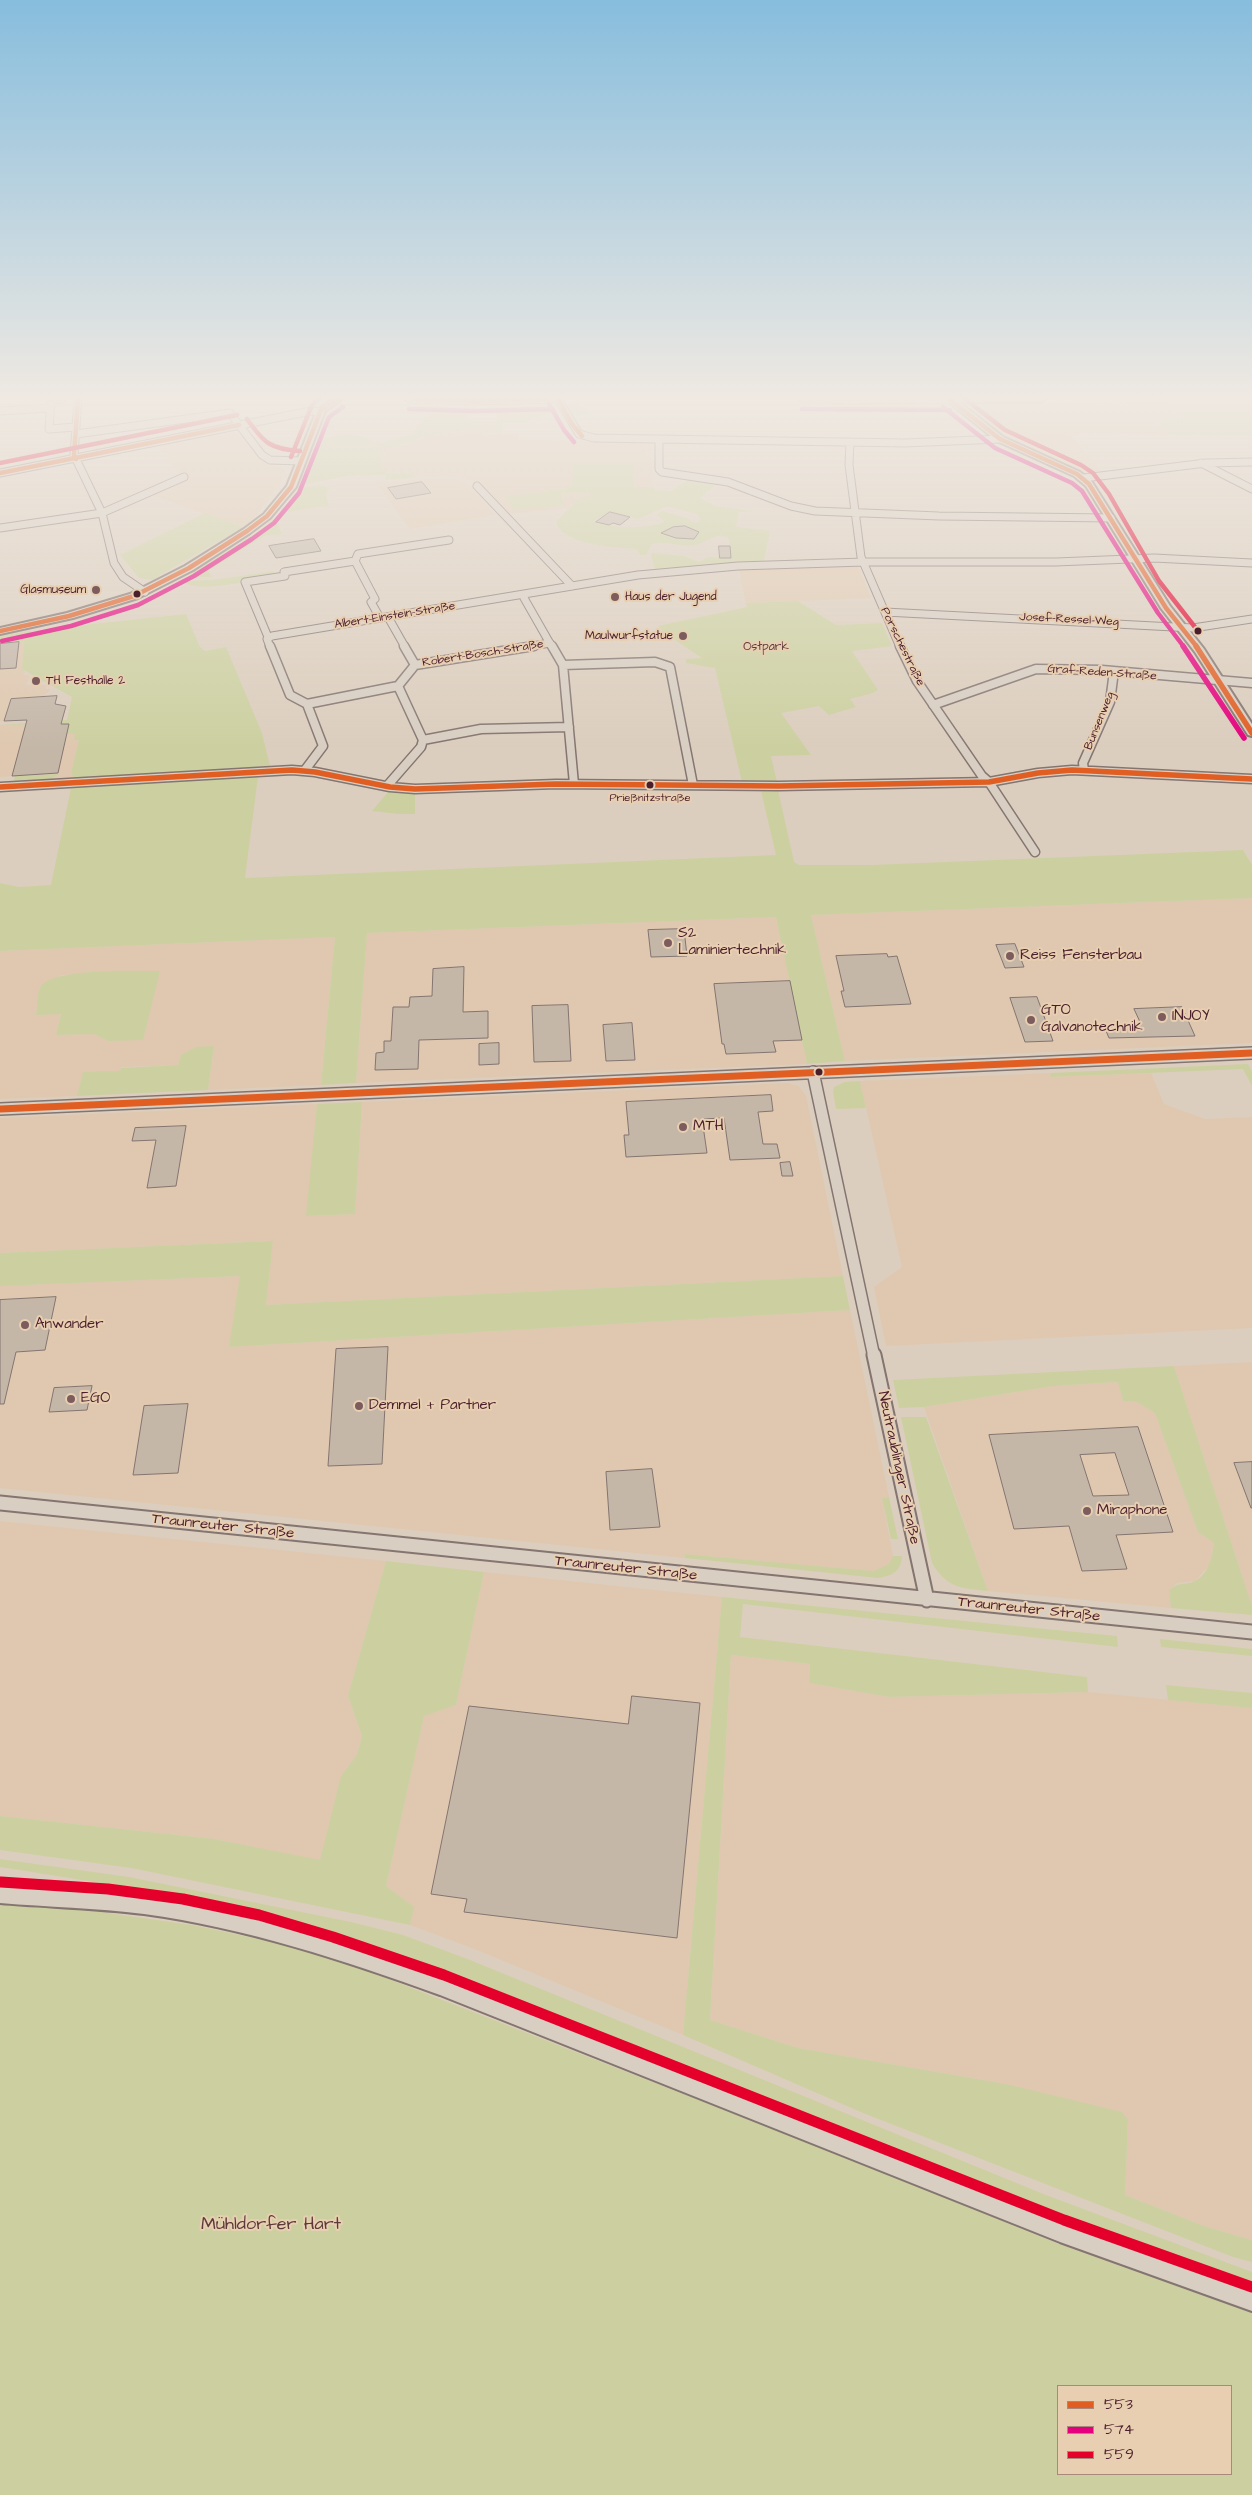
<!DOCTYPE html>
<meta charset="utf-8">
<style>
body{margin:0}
#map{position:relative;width:1252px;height:2495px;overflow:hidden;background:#dccebe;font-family:"Architects Daughter",sans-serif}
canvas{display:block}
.legend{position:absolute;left:1057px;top:2385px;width:175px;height:90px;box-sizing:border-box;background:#e9cfb1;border:1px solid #a9897b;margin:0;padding:6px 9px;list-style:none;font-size:15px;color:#4a1f2b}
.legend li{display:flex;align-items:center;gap:10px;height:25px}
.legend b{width:25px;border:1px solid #a9897b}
</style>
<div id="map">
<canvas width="1252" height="2495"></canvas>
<ul class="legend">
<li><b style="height:6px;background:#e15e23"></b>553</li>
<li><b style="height:6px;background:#e5007d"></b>574</li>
<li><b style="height:6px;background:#e4002b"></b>559</li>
</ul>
</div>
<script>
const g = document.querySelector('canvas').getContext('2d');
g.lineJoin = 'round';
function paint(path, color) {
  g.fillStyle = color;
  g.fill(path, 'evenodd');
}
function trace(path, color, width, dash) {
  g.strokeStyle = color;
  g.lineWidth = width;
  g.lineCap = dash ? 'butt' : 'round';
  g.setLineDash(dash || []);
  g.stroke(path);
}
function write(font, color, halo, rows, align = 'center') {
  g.font = font + ' "Architects Daughter",sans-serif';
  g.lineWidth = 4;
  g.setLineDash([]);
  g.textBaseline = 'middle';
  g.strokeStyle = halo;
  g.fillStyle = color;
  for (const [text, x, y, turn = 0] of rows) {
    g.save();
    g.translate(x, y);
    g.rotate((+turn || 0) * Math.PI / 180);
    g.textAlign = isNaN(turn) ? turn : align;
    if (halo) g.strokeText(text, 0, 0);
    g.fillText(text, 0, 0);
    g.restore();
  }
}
paint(new Path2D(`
 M1168,399l9,18h-22l12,18 -98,-2 34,41 -14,1 -87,-39 -34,-29 25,-3z
 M235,429l24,30 9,6 17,4 -5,16 -27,34 -10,8 -90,-31 35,-18 -10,-5 -20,-28z
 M483,430l1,4 34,-1v7l131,2 3,2v7h-6v4h6v32l-86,-1v4h-18l41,3 1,3 -17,7 -4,5 -62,6 -27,-29 -8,-4 -21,-5 -37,2 -1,-4 -4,-2 -25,1 -4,-3 1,-20 21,-4 30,-11z
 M428,479h28l10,4 30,32 -86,14 -34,-46z
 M858,566l13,32 -125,5 -7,-33z
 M24,641l-2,28 3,2 -1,4h6l-4,10h20v4h5l-7,7h13l-2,8 11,2 -3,12 -63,3v-77z
 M69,724l10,16 -8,33 3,5 -23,1 7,-6 -58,4v-52z
 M1252,898v145l-407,18 -34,-146z
 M776,917l31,147 -451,19 11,-150z
 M335,937l-14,148 -113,5 6,-43h-18l-15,8 -3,10 -57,2 -1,4 -37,2 -6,23 -77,3v-148zM160,971l-52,70 -14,-7 -38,1 5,-22 -25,1 4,-27 22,-12z
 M1050,1073l1,4 100,-4 13,31 41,15 47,-2v211l-366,18 -12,-59 28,-20 -42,-186z
 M788,1083l11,3 7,10 37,180 -577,29 7,-64 -273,12v-135l317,-14 -10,112 48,-2 7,-112z
 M241,1276l-11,71 620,-37 39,187 -7,1 11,58 -4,8 -16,7 -189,-17 1,4 -685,-70v-202z
 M1252,1362v244l-78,-240z
 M1118,1382l5,19 14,1 18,10 43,120 16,11 -4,22 -15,16 -18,2 -8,7 2,18 -183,-17 -64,-184 129,-21z
 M0,1521l386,40 -38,135 14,40 -5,19 -16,21 -21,85 -106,-22 -214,-23z
 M484,1572l238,25 -39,438 -206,-85 -67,-25 3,-18 -27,-21 38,-171 32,-10z
 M731,1655l79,9 -1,19 80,14 199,-5 164,16v532l-48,-14 -79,-31 3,-75 -122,-36 -208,-36 -88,-28z`), '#dfc8af');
paint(new Path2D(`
 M1168,399h84v37l-85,-1 -12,-18h22z
 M582,402l2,7 7,5 -20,2 -7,-11z
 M508,403h39l11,8 -27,8 -5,4h-23l-1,10 -18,1 -1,-4c-17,1 -35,2 -52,6 -17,3 -32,11 -49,14l-1,20c9,6 22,0 32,4l1,4 -29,2 1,-5 -38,1 -47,9 20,-46c24,-5 35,-8 56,5l35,-10 17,-21 10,-7h37l1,6h-8l-1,9h28l1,-9h-13c3,-8 16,-7 24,-9z
 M574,464h60l-1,23h21l1,3 16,1 18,-13 29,5 -18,15 16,8 36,5 -13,1 -3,15 34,4 -6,30 -109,9 -4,-15 2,-2 31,3 15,6 9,-5 23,1 -2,-19c-10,-9 -22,4 -33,6 -15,3 -30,-5 -44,-1l-6,11h-6l-4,-6c-19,-1 -74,-4 -80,-27l22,-23 12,-3 -1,-3h-29l5,12 -52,5 -6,-14 40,-4 1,-2h18v-4h6zM667,506l30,8 3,4 -1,4 -5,1 -7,-5 -25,-7 -5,4 8,7c-22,8 -51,6 -73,0l19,-10 27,7z
 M324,485l2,2 10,-2 -6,2 -4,7 3,13 -7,-1 -41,7 18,-25z
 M205,513l38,14 -91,53 -13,-2 -19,-23z
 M272,520h4l6,14 -18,2 -56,35 4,6h-16l-6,-3 72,-45z
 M274,571l2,5c-20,3 -79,19 -94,5l31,-1z
 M798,601l38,24 46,-2 10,23 -40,5 26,39 -5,3 -23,6 6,8 -27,8 -10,-9 -38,7 30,42 -40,1 6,26h-35l-27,-114 -29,-5v-4l16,-1 -39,-26 -5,-6 89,-19 -1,-4z
 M186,614l14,33 5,4 21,-4 36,86 8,33 -196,12 -3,-5 8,-33h-5l1,-6h-8l2,-10 -69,1 67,-5 5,-23 -50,-28 2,-28 -24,3v-8l29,-5 8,2 28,-6z
 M59,774l-8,5 -38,3 2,-6z
 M258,777l-13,101 531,-23 -15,-64 17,-1 16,72 5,3h73l371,-15 9,15v33l-441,17 34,146 -38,3 -31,-147 -409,16 -11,150 -35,2 14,-148 -335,14v-68l19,4 32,-2 20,-97z
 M388,792l27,2v20h-16l-27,-3z
 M160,971l-17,69 -35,1 -14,-7 -38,1 5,-21 -25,1c2,-8 1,-20 4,-27 9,-21 99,-17 120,-17z
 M214,1046l-6,44 -131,6 6,-24 37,-1 1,-3 57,-3 3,-10 15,-8z
 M1248,1064l4,8v14l-9,-17 -192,8 -1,-4z
 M860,1081l6,27 -30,1 -3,-17 1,-5 11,-5z
 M362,1102l-7,112 -49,2 11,-112z
 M273,1241l-7,64 577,-29 7,34 -621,37 11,-71 -240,10v-33z
 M1174,1366l78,240v9l-81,-7 -2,-18c11,-9 15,-4 26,-9 14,-7 17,-24 19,-38l-16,-11 -43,-119 -18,-11 -14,-1 -5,-19 -65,4 -129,21 -25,1 -6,-28z
 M901,1417h25l62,174c-28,-3 -41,-3 -56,-28z
 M889,1497l9,42h-7l-9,-41z
 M684,1554l189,17 16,-7 4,-8h9c-1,15 -9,20 -24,22l-193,-20z
 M386,1561l98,11 -28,133 -32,11 -38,170 28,21 -4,18 -279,-57 -131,-18v-34l214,23 106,21 21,-84 16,-21 5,-19 -14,-40z
 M722,1597l395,39 1,11 -375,-43 -3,33 347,40 1,15 -199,5 -80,-14 1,-19 -79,-9 -21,365 88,28 208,36 116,28 6,8 -3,75 79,31 48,14v22l-19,-5 -370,-144 -180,-78z
 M1160,1639l92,10v7l-91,-9z
 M1166,1685l86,8v15l-84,-8z
 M0,1859l129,18 222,45 52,13 67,25 576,235 206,77v11l-191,-69 -709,-276c-115,-35 -234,-52 -352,-71z
 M0,1904l65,3 127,18 86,18 90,28 487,190 204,83 193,69v182h-1252zM1058,2386h173v88h-173z`), '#ccd0a0');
const building = new Path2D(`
 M422,482l9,11 -35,6 -8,-11z
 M610,512l20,5 -10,8 -7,-2 -4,2 -13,-3z
 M685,526l14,6 -5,7 -18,-1 -15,-5 12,-6z
 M314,539l7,12 -45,7 -7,-12z
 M719,546h11l1,12h-11z
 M19,642l-3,26 -16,1v-25z
 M57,696l-2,8 11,2 -5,18h8l-11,49 -46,3 15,-56 -23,1 7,-22z
 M684,929l3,27 -36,1 -3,-27z
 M1015,944l9,23 -19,1 -9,-23z
 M887,954l1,3 9,-1 14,48 -66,3 -4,-16h3l-8,-35z
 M464,967l-1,45 25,-1v27l-69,2 -1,29 -43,1 1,-17 8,-1v-11h7l2,-34h16l1,-10 22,-1 1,-27z
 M790,981l12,59 -29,1 3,11 -50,2 -2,-10h-2l-8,-60z
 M1037,997l16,44 -28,1 -15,-44z
 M568,1005l3,56 -37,1 -2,-56z
 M1182,1007l13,29 -86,2 -5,-12 37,-2 -7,-15z
 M632,1023l3,37 -29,1 -3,-36z
 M499,1043v21l-20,1v-21z
 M771,1095l2,16 -15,1 5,32h14l3,14 -50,2 -6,-42 -22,1 5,34 -81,4 -2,-22h5l-3,-33z
 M186,1126l-10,60 -29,2 9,-48 -24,1 3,-13z
 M790,1162l3,14h-11l-2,-13z
 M56,1297l-11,53 -29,2 -12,52h-4v-104z
 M388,1347l-6,117 -54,2 8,-117z
 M92,1386l-5,24 -38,2 5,-24z
 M188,1404l-10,69 -45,2 11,-69z
 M1138,1427l35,105 -57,3 11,34 -45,2 -13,-45 -55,3 -25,-94zM1115,1453l14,42 -36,1 -13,-41z
 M1252,1462v46h-1l-17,-45z
 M652,1469l8,58 -50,3 -4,-58z
 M632,1696l68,7 -23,235 -213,-26 3,-13 -36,-5 38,-188 159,18z`);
paint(building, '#c4b7a8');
trace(building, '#847570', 1);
const streetFar3 = new Path2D(`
 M62,399l-11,2 -2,28 27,-2
 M78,399l-4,56 28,58 12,50 9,14 22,15
 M409,399l66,2 78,-2
 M558,399l21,35 15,4 311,5 95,-4
 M802,399l148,1
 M0,411l50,-3
 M76,434l154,-21 32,42 8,5 30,1
 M659,439v30l3,3 66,10 63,24 24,5 124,5 172,2
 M850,442l-1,23 12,92 39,90
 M1201,463l51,26
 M0,473l311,-62 9,1
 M1084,478l122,-15 46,-1
 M477,486l95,100
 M0,528l102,-15 82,-36
 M525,595l-1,3 28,49
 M885,612l308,16 59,-9
 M388,617l17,30
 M380,618l-9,-16 4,-3 -20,-38 3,-7 91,-14
 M268,637l-23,-55 40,-6 -1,-4 71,-11
 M270,647l-3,-8 5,-3 366,-61 100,-9 126,-4h192l98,-4 98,5
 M526,647l24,-4`);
const streetFar2 = new Path2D(`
 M270,646l20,49 17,9 16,42 -18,24
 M552,646l11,19 11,119
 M900,646l17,35 65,95 7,6 46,70
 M415,665l119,-19
 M563,665l92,-3 15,5 23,118
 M307,704l91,-18
 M933,705l103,-36 66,1 150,13
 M423,740l58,-11 88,-2
 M1084,770l-1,-7 27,-61 4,-31
 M387,786l34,-39 2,-7 -25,-54 17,-21 -11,-19
 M0,787l292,-17 23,2 75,15 25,2 141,-5 223,2 210,-4 49,-9 34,-3 180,9`);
const streetFar1 = new Path2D(`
 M813,1072l61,285
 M0,1109l1252,-56`);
const street = new Path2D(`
 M874,1355l53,245
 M0,1503l1252,129`);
const secondary = new Path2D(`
 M332,399h10l-17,12 -29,76 -26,31 -20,15 -57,37 -55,28 -65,20 -73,16v-6l67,-15 63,-19 55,-28 59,-37 20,-15 23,-28 30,-76z
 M945,399h100l-4,3h-82l44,35 77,35 12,10 78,124 34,43 48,75v12l-4,-1 -53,-83 -34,-44 -75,-122 -12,-10 -77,-35z
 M0,1881c48,4 96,5 144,11 102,14 199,46 296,81l620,243 192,69v26l-192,-69 -620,-247c-97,-35 -194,-67 -296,-81 -48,-6 -96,-7 -144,-11z`);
trace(streetFar3, '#847570', 9);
trace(streetFar2, '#847570', 11);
trace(streetFar1, '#847570', 14);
trace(street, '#847570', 17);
trace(secondary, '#847570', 4);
trace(streetFar3, '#d8cec2', 7);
trace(streetFar2, '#d8cec2', 8);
trace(streetFar1, '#d8cec2', 11);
trace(street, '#d8cec2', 13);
paint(secondary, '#d8cec2');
trace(new Path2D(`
 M416,399l59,2 70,-2
 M558,399l14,25 10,12
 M949,399l51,40 77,35 12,10 77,124 31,39
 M76,459l-2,-4 4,-56
 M0,473l239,-48
 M0,631l69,-15 65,-20 55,-28 58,-37 20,-15 24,-29 30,-77 17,-11`), '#e15e23', 4.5);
trace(new Path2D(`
 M1196,646l56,87
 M0,787l292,-17 23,2 75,15 25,2 141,-5 223,2 210,-4 49,-9 34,-3 180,9`), '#e15e23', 5.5);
trace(new Path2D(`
 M0,1109l1252,-56`), '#e15e23', 7);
trace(new Path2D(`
 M549,404l15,26 10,12
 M943,407l52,41 77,35 10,8 76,122 26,34
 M409,409l66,2 78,-2
 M802,409l148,1
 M2,641l69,-15 67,-21 56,-29 58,-37 22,-16 25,-30 30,-76 14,-10`), '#e5007d', 4.5);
trace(new Path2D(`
 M1183,646l61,92`), '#e5007d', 5.5);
trace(new Path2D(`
 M965,399l40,31 76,35 12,8 16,21 50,87 39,50
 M247,419c17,24 23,30 53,32
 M291,457l21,-52 7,-6
 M0,463l237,-48`), '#e4002b', 4.5);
trace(new Path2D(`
 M1,1882l107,7 75,10 76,16 74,22 111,38 620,245 188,67`), '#e4002b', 11);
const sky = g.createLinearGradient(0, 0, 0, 749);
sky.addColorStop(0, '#87bddd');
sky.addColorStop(0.53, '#efe9e2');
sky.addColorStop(1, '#efe9e200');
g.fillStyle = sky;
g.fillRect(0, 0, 1252, 749);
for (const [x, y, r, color] of [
 [96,590,5,"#7d5c5e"],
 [137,594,4.5,"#4a1f2b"],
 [615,597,5,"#7d5c5e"],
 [1198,631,4.5,"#4a1f2b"],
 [683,636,5,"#7d5c5e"],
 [36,681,5,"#7d5c5e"],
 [650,785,4.5,"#4a1f2b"],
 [668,943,5,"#7d5c5e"],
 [1010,956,5,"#7d5c5e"],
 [1162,1017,5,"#7d5c5e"],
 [1031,1020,5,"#7d5c5e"],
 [819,1072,4.5,"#4a1f2b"],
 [683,1127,5,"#7d5c5e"],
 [25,1325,5,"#7d5c5e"],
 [71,1399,5,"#7d5c5e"],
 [359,1406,5,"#7d5c5e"],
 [1087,1511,5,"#7d5c5e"]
]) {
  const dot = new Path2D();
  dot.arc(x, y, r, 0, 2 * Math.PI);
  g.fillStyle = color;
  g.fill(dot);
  trace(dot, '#e9cfb1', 2);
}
write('11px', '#4a1f2b', '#e9cfb1', [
 ["Prießnitzstraße",650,799]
]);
write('12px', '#4a1f2b', '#e9cfb1', [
 ["Glasmuseum",86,590],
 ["Haus der Jugend",625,597,"left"],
 ["Maulwurfstatue",673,636],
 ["TH Festhalle 2",46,681,"left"]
], 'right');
write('12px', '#4a1f2b', '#e9cfb1', [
 ["Albert-Einstein-Straße",395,616,-9],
 ["Josef-Ressel-Weg",1069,620,3],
 ["Porschestraße",902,647,64],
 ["Robert-Bosch-Straße",483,654,-9],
 ["Graf-Reden-Straße",1102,673,4],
 ["Bunsenweg",1100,721,-68]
]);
write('12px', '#5b3a39', '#e9cfb1', [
 ["Ostpark",766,647]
]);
write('15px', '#4a1f2b', '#e9cfb1', [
 ["S2",678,934],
 ["Laminiertechnik",678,951],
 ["Reiss Fensterbau",1020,956],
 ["GTO",1041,1011],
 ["Galvanotechnik",1041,1028],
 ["INJOY",1172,1017],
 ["MTH",693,1127],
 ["Anwander",35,1325],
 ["EGO",81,1399],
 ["Demmel + Partner",369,1406],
 ["Miraphone",1097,1511]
], 'left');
write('15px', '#4a1f2b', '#e9cfb1', [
 ["Neutraublinger Straße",898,1468,78],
 ["Traunreuter Straße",223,1527,6],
 ["Traunreuter Straße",626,1569,6],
 ["Traunreuter Straße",1029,1610,6]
]);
write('18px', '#5b3a39', '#e9cfb1', [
 ["Mühldorfer Hart",271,2225]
]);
</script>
